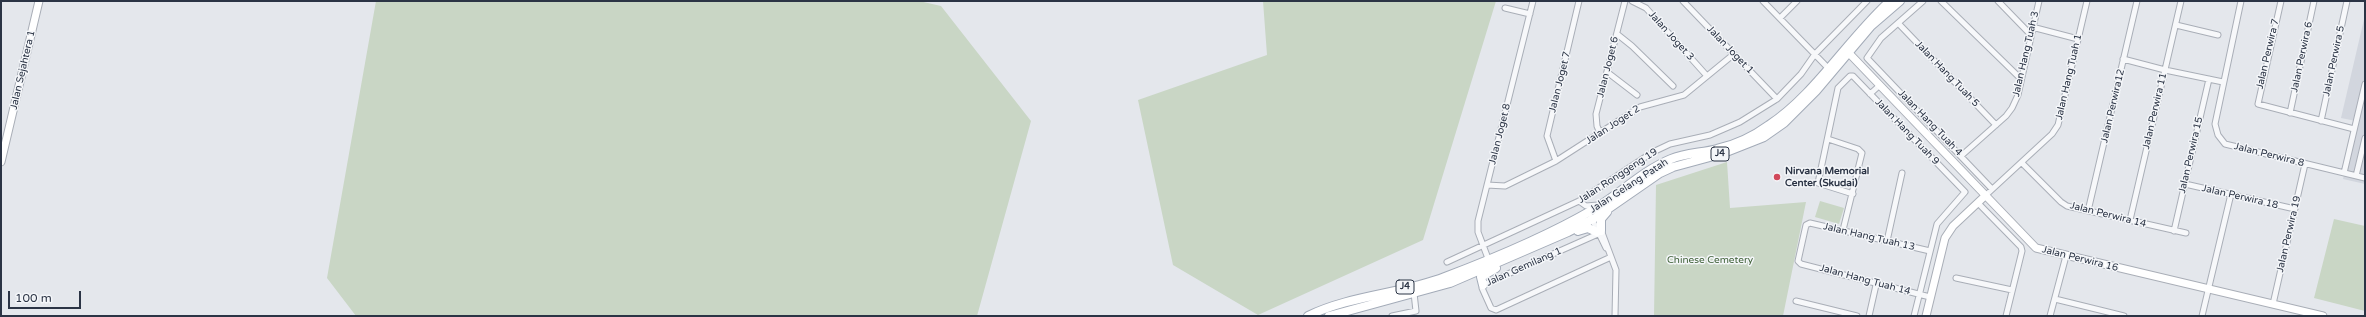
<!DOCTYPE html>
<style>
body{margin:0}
#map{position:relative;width:2366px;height:317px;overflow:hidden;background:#e4e7ec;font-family:"Varela Round",sans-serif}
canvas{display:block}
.frame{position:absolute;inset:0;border:2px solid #2b3445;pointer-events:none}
.scale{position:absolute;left:8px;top:291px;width:73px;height:18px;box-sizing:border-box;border:2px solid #2b3445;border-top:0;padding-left:5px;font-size:12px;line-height:14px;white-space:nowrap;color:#2b3445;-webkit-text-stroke:3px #f4f6f9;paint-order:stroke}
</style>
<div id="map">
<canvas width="2366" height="317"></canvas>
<div class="frame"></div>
<div class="scale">100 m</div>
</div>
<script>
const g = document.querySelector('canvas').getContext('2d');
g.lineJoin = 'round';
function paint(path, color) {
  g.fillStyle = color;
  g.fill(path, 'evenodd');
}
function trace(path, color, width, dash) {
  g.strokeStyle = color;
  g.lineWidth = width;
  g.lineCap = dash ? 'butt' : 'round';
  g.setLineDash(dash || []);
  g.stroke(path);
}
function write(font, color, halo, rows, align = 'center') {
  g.font = font + ' "Varela Round",sans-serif';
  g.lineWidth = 3;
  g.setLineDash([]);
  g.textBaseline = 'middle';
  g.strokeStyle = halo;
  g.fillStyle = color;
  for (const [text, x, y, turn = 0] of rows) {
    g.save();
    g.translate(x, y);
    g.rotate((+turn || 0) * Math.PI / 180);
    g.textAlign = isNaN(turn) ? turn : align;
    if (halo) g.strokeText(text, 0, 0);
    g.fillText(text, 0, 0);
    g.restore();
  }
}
paint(new Path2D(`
 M2365,15v169l-22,-5 13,-58 -15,-3z`), '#d2d6de');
paint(new Path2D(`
 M376,1h543l22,5 90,115 -54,195h-621l-29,-38z
 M1263,1h233l-73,239 -165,75 -85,-50 -35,-165 129,-45z
 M1727,162l3,46 76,-6 -23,114h-129l2,-131z
 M1820,201l24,7 -5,16 -24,-7z
 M2334,219l31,7v85l-51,-13z`), '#c9d6c5');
const street = new Path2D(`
 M1632,1l14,7 61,68
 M1683,1l94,98
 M1763,1l67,69
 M1923,1l-42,37 -14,20 125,131
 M1941,1l80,78
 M1998,1l32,33
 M2241,1l-26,123 3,11 7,9 140,34
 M2281,1l-23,103 96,25
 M1505,8l25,6
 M1780,18l17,-17
 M1898,23l98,102
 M2176,25l42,10
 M2032,27l46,12
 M1617,34l15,12 41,40
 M2123,59l42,11 58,12
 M1607,72l30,23
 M1870,94l10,-9
 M2290,113l24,-112
 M2321,121l26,-120
 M1600,133l-3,-7 -1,-12 29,-113
 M1828,139l30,10 4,4 -19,77
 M1961,156l45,-40 6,-8 6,-13 21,-94
 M1556,161l-9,-25 32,-135
 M2022,163l39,39 6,4 119,27
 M2344,173l21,-89
 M2356,176l9,-38
 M2185,184l110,25
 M1487,185l18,1 51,-25 84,-54 44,-12 50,-41
 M1853,194l-35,-11 20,-95 12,-12h3l112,116 -28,32 -23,92
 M1986,195l66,-61 6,-9 29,-124
 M1579,201l7,5 12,-1
 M1978,203l43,44 1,4 -16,65
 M2088,211l49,-210
 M1591,217l15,31
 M2130,220l51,-219
 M1601,230l15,40 -1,46
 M2174,231l35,-152
 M1598,234l-115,51 -1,3 9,20 5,2 115,-53
 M1887,241l15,-68
 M1930,251l-120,-28 -4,2 -8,36 3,3 129,33
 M1489,261l-11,-29v-11l55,-220
 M1447,262l132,-61 74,-49 17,-8 40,-9 30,-13 37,-23 24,-25 14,-20 52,-53
 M1956,278l56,12
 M2055,299l69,17
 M1796,301l61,15
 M2273,304l32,-140
 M1392,316l24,-5 -2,-18
 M1869,316l7,-31
 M2050,316l16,-60
 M2202,316l29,-122`);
const secondary = new Path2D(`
 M1846,50l190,198 287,68
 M1,162l38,-161
 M1926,316l19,-78 8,-12 33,-31`);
const primary = new Path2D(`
 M1578,231l10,-3 9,4
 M1601,231v-12l6,-7
 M1483,285l-2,-8 15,-9
 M1308,316c43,-21 94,-22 137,-39 50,-19 103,-41 149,-68 26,-15 48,-38 77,-50 14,-6 31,-6 46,-10 18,-4 37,-13 52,-24 45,-29 80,-87 121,-124
 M1329,316l121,-33 118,-51 27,-14 65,-45 13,-6 48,-13 43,-17 20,-14 32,-32 55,-65 29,-25`);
trace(street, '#a9aeb7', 7);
trace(secondary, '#a9aeb7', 9);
trace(primary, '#a3abb8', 10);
trace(street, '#f7f8fa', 5);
trace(secondary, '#fff', 7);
trace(primary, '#fff', 8);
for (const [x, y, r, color] of [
 [1777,177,4,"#d1495b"]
]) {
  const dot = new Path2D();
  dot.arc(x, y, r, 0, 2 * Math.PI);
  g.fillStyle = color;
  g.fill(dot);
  trace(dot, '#f4f6f9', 1.5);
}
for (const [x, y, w] of [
 [1720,154,18],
 [1405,287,18]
]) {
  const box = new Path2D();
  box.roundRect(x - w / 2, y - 7, w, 14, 3);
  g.fillStyle = '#f4f6f9';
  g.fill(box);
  trace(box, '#2b3445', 1);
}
write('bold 9px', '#2b3445', null, [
 ["J4",1720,154],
 ["J4",1405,287]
]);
write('10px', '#2b3445', '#f4f6f9', [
 ["Jalan Joget 3",1671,36,48],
 ["Jalan Joget 1",1730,50,46],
 ["Jalan Hang Tuah 3",2026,54,-77],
 ["Jalan Perwira 7",2268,54,-77],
 ["Jalan Perwira 6",2302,57,-78],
 ["Jalan Perwira 5",2334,61,-78],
 ["Jalan Joget 6",1608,67,-76],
 ["Jalan Sejahtera 1",23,70,-77],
 ["Jalan Hang Tuah 5",1947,74,46],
 ["Jalan Hang Tuah 1",2069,77,-77],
 ["Jalan Joget 7",1560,82,-76],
 ["Jalan Perwira12",2113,106,-77],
 ["Jalan Perwira 11",2155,111,-77],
 ["Jalan Hang Tuah 4",1930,123,46],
 ["Jalan Joget 2",1613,125,-33],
 ["Jalan Hang Tuah 9",1907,132,46],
 ["Jalan Joget 8",1500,134,-76],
 ["Jalan Perwira 15",2191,155,-77],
 ["Jalan Perwira 8",2269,155,14],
 ["Jalan Ronggeng 19",1618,176,-33],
 ["Jalan Gelang Patah",1629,186,-33],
 ["Jalan Perwira 18",2240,197,13],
 ["Jalan Perwira 14",2108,215,14],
 ["Jalan Perwira 19",2289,234,-77],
 ["Jalan Hang Tuah 13",1869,237,13],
 ["Jalan Perwira 16",2080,259,14],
 ["Jalan Gemilang 1",1524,267,-24],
 ["Jalan Hang Tuah 14",1865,280,15]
]);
write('bold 10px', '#2b3445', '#f4f6f9', [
 ["Nirvana Memorial",1785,171],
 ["Center (Skudai)",1785,183]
], 'left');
write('10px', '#3f6138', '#f4f6f9', [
 ["Chinese Cemetery",1710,260]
]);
</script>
